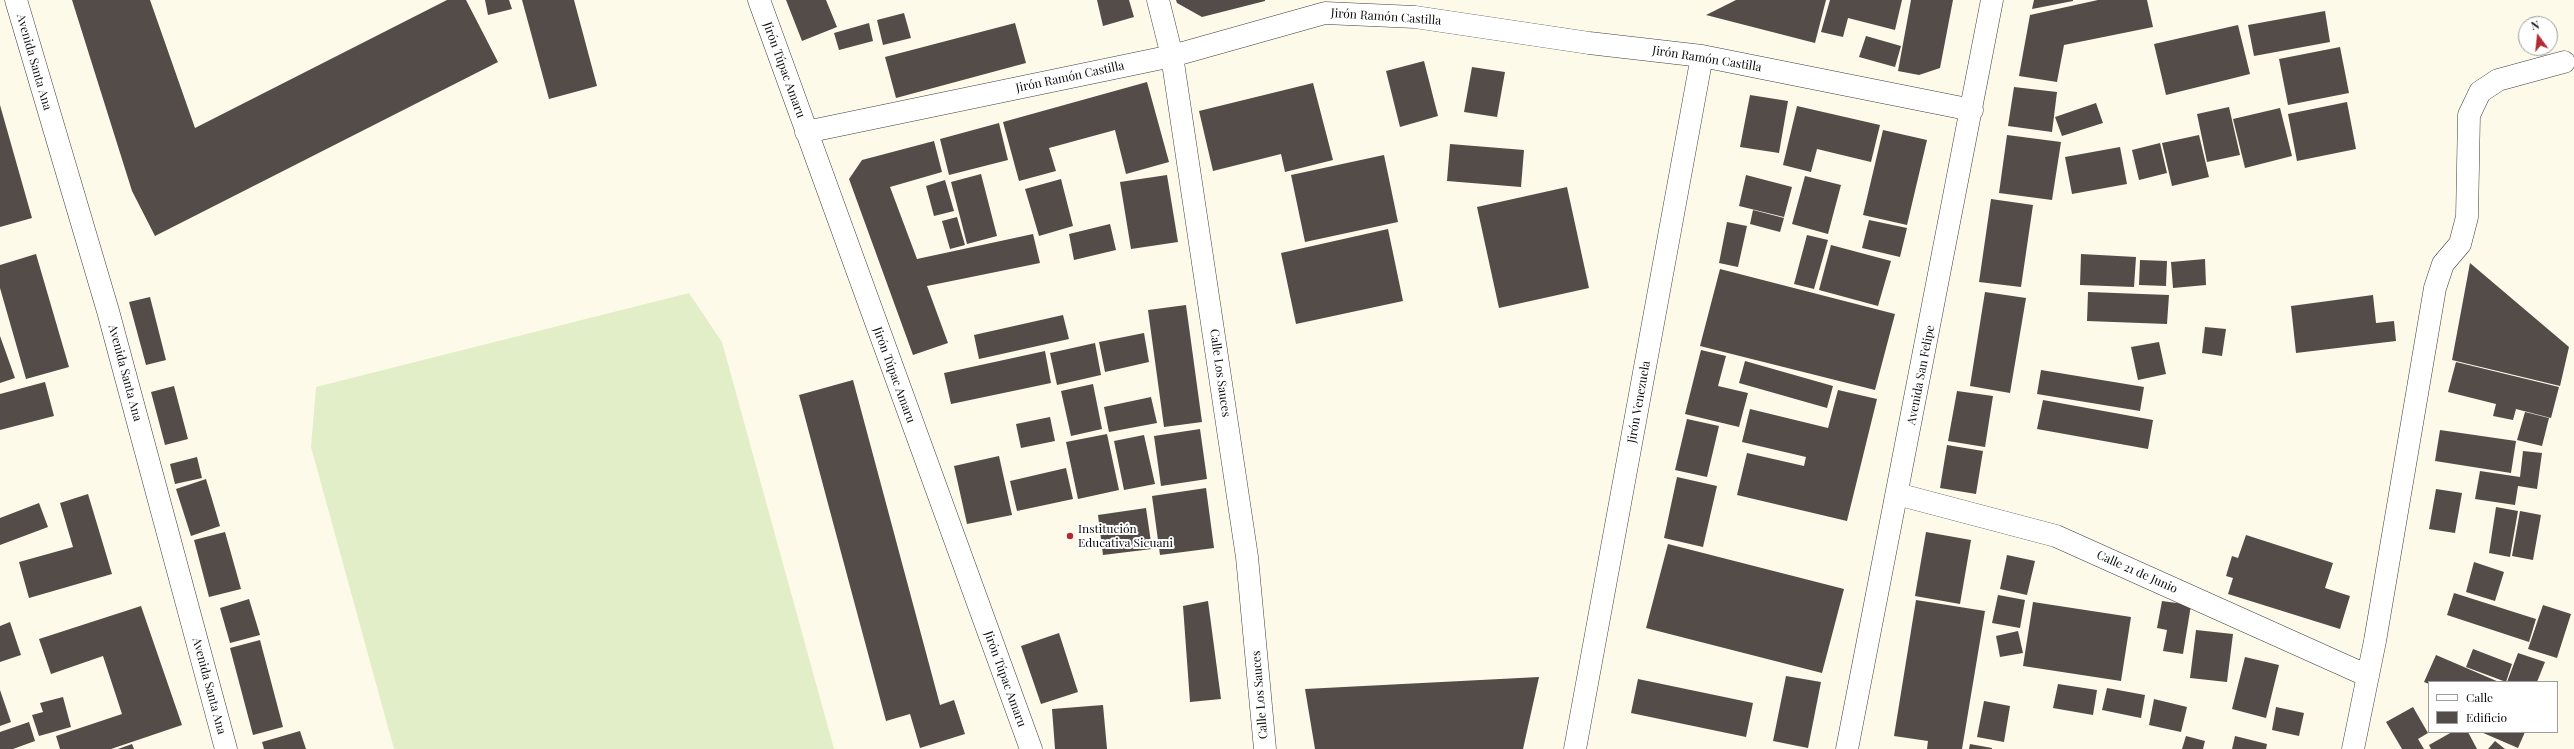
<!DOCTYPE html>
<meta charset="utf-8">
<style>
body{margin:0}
#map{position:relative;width:2574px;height:749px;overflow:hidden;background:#fefaea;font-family:"Playfair Display",serif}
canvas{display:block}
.legend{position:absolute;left:2428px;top:681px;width:130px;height:52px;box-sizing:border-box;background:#fff;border:1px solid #9d9d9d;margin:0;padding:5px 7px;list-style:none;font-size:12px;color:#0b0b0b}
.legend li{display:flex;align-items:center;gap:8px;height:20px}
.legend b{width:20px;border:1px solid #9d9d9d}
.north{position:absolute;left:2518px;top:16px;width:40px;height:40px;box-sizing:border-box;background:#fff;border:1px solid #9d9d9d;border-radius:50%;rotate:345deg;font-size:11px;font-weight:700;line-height:16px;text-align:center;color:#0b0b0b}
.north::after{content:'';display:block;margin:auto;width:14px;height:18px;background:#b42a32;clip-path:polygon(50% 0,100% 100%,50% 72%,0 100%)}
</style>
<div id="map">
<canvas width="2574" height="749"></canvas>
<ul class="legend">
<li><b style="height:5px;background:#fff"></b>Calle</li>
<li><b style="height:11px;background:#534c48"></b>Edificio</li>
</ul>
<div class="north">N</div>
</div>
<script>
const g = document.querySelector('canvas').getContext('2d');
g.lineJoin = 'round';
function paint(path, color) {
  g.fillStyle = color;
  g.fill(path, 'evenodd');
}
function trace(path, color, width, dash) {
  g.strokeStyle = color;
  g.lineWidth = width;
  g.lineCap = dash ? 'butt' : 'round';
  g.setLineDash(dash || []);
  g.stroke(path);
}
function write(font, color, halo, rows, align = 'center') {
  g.font = font + ' "Playfair Display",serif';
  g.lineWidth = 4;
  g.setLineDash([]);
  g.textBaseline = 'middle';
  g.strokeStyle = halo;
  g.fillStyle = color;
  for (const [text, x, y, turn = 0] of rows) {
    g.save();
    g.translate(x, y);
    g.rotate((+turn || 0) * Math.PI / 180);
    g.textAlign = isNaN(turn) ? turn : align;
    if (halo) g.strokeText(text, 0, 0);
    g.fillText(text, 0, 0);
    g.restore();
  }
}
paint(new Path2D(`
 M689,293l33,49 112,407h-440l-83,-302 5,-60z`), '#e1eec7');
paint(new Path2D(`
 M72,0h78l45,128 252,-128h19l32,62 -343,174 -23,-45z
 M485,0h24l3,9 -24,6z
 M522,0h52l23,86 -48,13z
 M786,0h40l11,27 -35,14z
 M1097,0h32l5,17 -31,9z
 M1176,0h89v1l-63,16 -25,-14z
 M1736,0h90l-11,43 -109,-28z
 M1830,0h72l-7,30 -47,-12 -5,19 -22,-5z
 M1911,0h42l-13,68 -21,7 -21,-4z
 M2034,0h39v1l-41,8z
 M2098,0h49l6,27 -89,18 -7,37 -38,-6 11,-61z
 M2325,11l5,31 -76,14 -6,-31z
 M904,13l7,25 -28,7 -6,-25z
 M869,23l4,18 -34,9 -5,-17z
 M1015,23l11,40 -130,35 -11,-41z
 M2238,25l12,49 -84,21 -12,-51z
 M1866,36l35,10 -6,21 -36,-10z
 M2340,47l9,46 -61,12 -9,-46z
 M1424,61l14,55 -38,11 -14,-56z
 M1472,67l33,5 -8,45 -33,-5z
 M1147,82l22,80 -43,12 -11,-44 -66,18 7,23 -37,10 -16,-59z
 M1313,83l20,77 -48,12 -4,-18 -68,17 -14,-60z
 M2014,87l43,5 -5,40 -44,-6z
 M1750,95l38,6 -9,52 -39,-6z
 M2347,102l9,47 -59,12 -9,-47z
 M2096,103l7,20 -41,13 -7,-19z
 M0,105l32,113 -32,9z
 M1797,106l83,19 -9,37 -54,-13 -6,23 -28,-7z
 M2229,107l11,48 -33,7 -10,-48z
 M2280,108l12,48 -47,12 -12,-49z
 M999,123l9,37 -59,15 -9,-36z
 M1883,130l44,10 -20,85 -44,-10z
 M2007,135l54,7 -9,58 -53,-7z
 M2199,135l10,42 -37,9 -10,-43z
 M934,141l8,31 -52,15 27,72 116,-25 7,29 -113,23 21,57 -35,12 -64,-176 13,-19z
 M2160,143l7,30 -28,7 -7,-30z
 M1450,144l74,6 -3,37 -74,-6z
 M2120,147l7,37 -55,10 -7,-37z
 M1384,155l14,67 -93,20 -14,-67z
 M981,174l16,62 -30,8 -16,-62z
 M1167,175l11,67 -47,7 -11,-67z
 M1746,175l46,12 -8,30 -45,-11z
 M1805,176l36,9 -13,49 -36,-10z
 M1061,179l12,47 -34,10 -14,-47z
 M945,180l9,31 -20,5 -8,-30z
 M1567,187l22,101 -90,20 -22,-101z
 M1991,199l42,6 -12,82 -42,-5z
 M1753,210l31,8 -4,14 -30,-8z
 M957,217l8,28 -15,4 -8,-28z
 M1869,220l38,8 -7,29 -38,-9z
 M1727,222l20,4 -9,41 -19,-4z
 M1110,224l6,26 -42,10 -5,-26z
 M1388,229l15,72 -107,23 -15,-71z
 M1807,235l21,5 -14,49 -20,-5z
 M1831,245l60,16 -13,45 -59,-16z
 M36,254l33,113 -43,12 -26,-91v-23z
 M2081,254l55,3 -2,30 -54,-2z
 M2205,259l1,26 -33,3 -2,-26z
 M2140,260l27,1 -1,25 -27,-1z
 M2470,263l99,84 -9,39 -108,-26z
 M1720,269l175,45 -20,76 -175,-44z
 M1985,292l41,6 -16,95 -40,-7z
 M2088,292l81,3 -2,29 -80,-3z
 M2373,295l3,28 18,-2 2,20 -100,12 -5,-47z
 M150,297l16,63 -20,5 -17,-63z
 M1186,305l16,117 -38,5 -16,-117z
 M1063,315l6,24 -90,20 -5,-24z
 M2205,327l21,2 -4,27 -20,-3z
 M1144,333l5,29 -44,10 -6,-30z
 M0,336l15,42 -15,5z
 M2159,342l7,32 -28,6 -7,-33z
 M1095,343l6,32 -44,10 -7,-32z
 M1701,350l25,6 -8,30 30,7 -9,34 -54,-13z
 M1045,351l6,32 -100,21 -7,-31z
 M1745,361l88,25 -6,22 -88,-25z
 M2456,362l103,25 -8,31 -35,-9 -3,11 -20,-4 3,-12 -48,-12z
 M2041,370l103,17 -4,24 -103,-17z
 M853,380l87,325 14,-5 11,34 -45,14 -10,-34 -24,7 -87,-326z
 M45,382l9,34 -54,14v-36z
 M1093,384l9,45 -31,7 -10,-45z
 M174,386l14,53 -23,6 -14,-53z
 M1838,390l39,9 -30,122 -110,-26 10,-42 57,13 2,-9 -64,-15 8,-33 78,19z
 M1957,391l36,5 -8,51 -37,-6z
 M1151,397l6,26 -48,9 -5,-25z
 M2043,400l110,20 -5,29 -111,-20z
 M2525,412l24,6 -7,28 -25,-6z
 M1050,417l5,24 -34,7 -5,-24z
 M1687,419l32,7 -12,51 -32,-7z
 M1200,429l7,50 -46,7 -7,-50z
 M2440,430l76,11 -5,32 -76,-12z
 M1107,434l12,56 -41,9 -12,-57z
 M1144,435l11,49 -31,6 -10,-49z
 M1947,445l36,6 -7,43 -36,-6z
 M2523,451l19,2 -5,36 -19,-3 -3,19 -40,-6 5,-28 40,6z
 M999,456l13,59 -45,9 -13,-58z
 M197,457l5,21 -27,6 -5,-20z
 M1066,468l7,31 -56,12 -7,-30z
 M1677,477l40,9 -14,61 -39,-9z
 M206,479l14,47 -29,10 -15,-47z
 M1206,488l8,60 -54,7 -8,-59z
 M2436,489l26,4 -7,40 -26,-4z
 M88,494l24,80 -83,24 -10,-36 54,-15 -13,-44z
 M39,503l9,24 -48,18v-27z
 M2496,507l22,4 -8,46 -21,-4z
 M1146,508l6,41 -49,6 -5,-40z
 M2520,511l21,4 -8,45 -21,-4z
 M225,532l16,57 -32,8 -15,-57z
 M1926,532l45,8 -11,64 -45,-8z
 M2246,535l87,28 -8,25 25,8 -10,33 -112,-35 5,-16 -7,-2 6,-20 6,2z
 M1668,544l176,45 -22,84 -176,-45z
 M2007,555l28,6 -8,34 -27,-6z
 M2474,562l30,10 -9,29 -29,-9z
 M2454,593l82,26 -7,23 -82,-27z
 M1998,595l27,5 -5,28 -28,-5z
 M249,599l11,36 -30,8 -10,-35z
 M1916,600l69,11 -23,138h-35l1,-8 -34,-5z
 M1208,601l13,98 -31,3 -7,-96z
 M2162,601l29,4 -8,49 -20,-3 4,-21 -10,-2z
 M2033,602l98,15 -10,64 -98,-15z
 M2543,605l28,9 -14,44 -29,-9z
 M141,606l41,119 -71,24h-51l-4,-13 66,-22 -19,-58 -52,18 -12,-35z
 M10,622l11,33 -21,7v-36z
 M2196,630l37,4 -6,48 -37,-4z
 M2018,631l5,22 -23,4 -4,-21z
 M1059,633l19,59 -37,12 -20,-58z
 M260,640l23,87 -30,8 -23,-87z
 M2473,649l39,15 -6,18 -40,-15z
 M2518,653l27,9 -8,20h-30z
 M2436,655l63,27h-70v2l-5,-2z
 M2245,657l34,8 -13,53 -34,-9z
 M1786,676l35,6 -13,66 -35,-7z
 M1539,677l-16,72h-208l-10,-60z
 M1638,679l115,24 -7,34 -115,-24z
 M2058,684l39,6 -4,25 -40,-7z
 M2107,688l38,7 -4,23 -39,-8z
 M0,690l11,32 -11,4z
 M63,697l8,30 -32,9 -7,-21 11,-3 -3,-9z
 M2154,699l33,8 -6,25 -32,-7z
 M1984,701l26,5 -6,36 -27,-5z
 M1103,705l4,44h-52l-3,-40z
 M2276,707l28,6 -5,23 -27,-6z
 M2413,707l15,26 -10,6 6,10h-22l-16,-27z
 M29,722l6,19 -22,8h-13v-17z
 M300,731l6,18h-42l-2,-7z
 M2452,732h16l9,17h-46l-2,-4z
 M2481,732h44l-7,16z
 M2186,736l19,5 -2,8h-21z
 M2235,736l32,8 -1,5h-34z
 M2495,741l10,8h-17z
 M132,744l2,5h-16z
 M1970,744l22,4v1h-23z`), '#534c48');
const street = new Path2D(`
 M16,0l92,311 118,438
 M759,0l272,749
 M1158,0l14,56 75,501 18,192
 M806,132l366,-76 153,-43 90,4 174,26 113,13 270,54
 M1897,494l159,42 312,140
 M1575,749l127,-693
 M1847,749l145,-749
 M2353,749l22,-108 60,-353 8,-24 17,-20 7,-27 2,-102 11,-23 18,-12 66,-18`);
trace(street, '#3e3e3e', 23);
trace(street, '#fff', 22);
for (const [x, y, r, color] of [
 [1070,536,4,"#b42a32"]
]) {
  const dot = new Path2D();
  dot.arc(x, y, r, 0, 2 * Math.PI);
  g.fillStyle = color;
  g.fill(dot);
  trace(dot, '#fff', 1.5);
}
write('12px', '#0b0b0b', '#fff', [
 ["Jirón Ramón Castilla",1386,17,4],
 ["Jirón Ramón Castilla",1707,59,9],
 ["Avenida Santa Ana",34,62,74],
 ["Jirón Túpac Amaru",784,70,70],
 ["Jirón Ramón Castilla",1070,77,-12],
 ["Avenida Santa Ana",125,373,75],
 ["Calle Los Sauces",1220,373,82],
 ["Jirón Túpac Amaru",894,375,70],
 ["Avenida San Felipe",1921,375,-79],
 ["Jirón Venezuela",1639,402,-80],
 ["Calle 21 de Junio",2137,572,24],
 ["Jirón Túpac Amaru",1005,679,70],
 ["Avenida Santa Ana",209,686,75],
 ["Calle Los Sauces",1260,695,-95]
]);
write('12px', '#0b0b0b', '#fff', [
 ["Institución",1078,529],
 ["Educativa Sicuani",1078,543]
], 'left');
</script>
